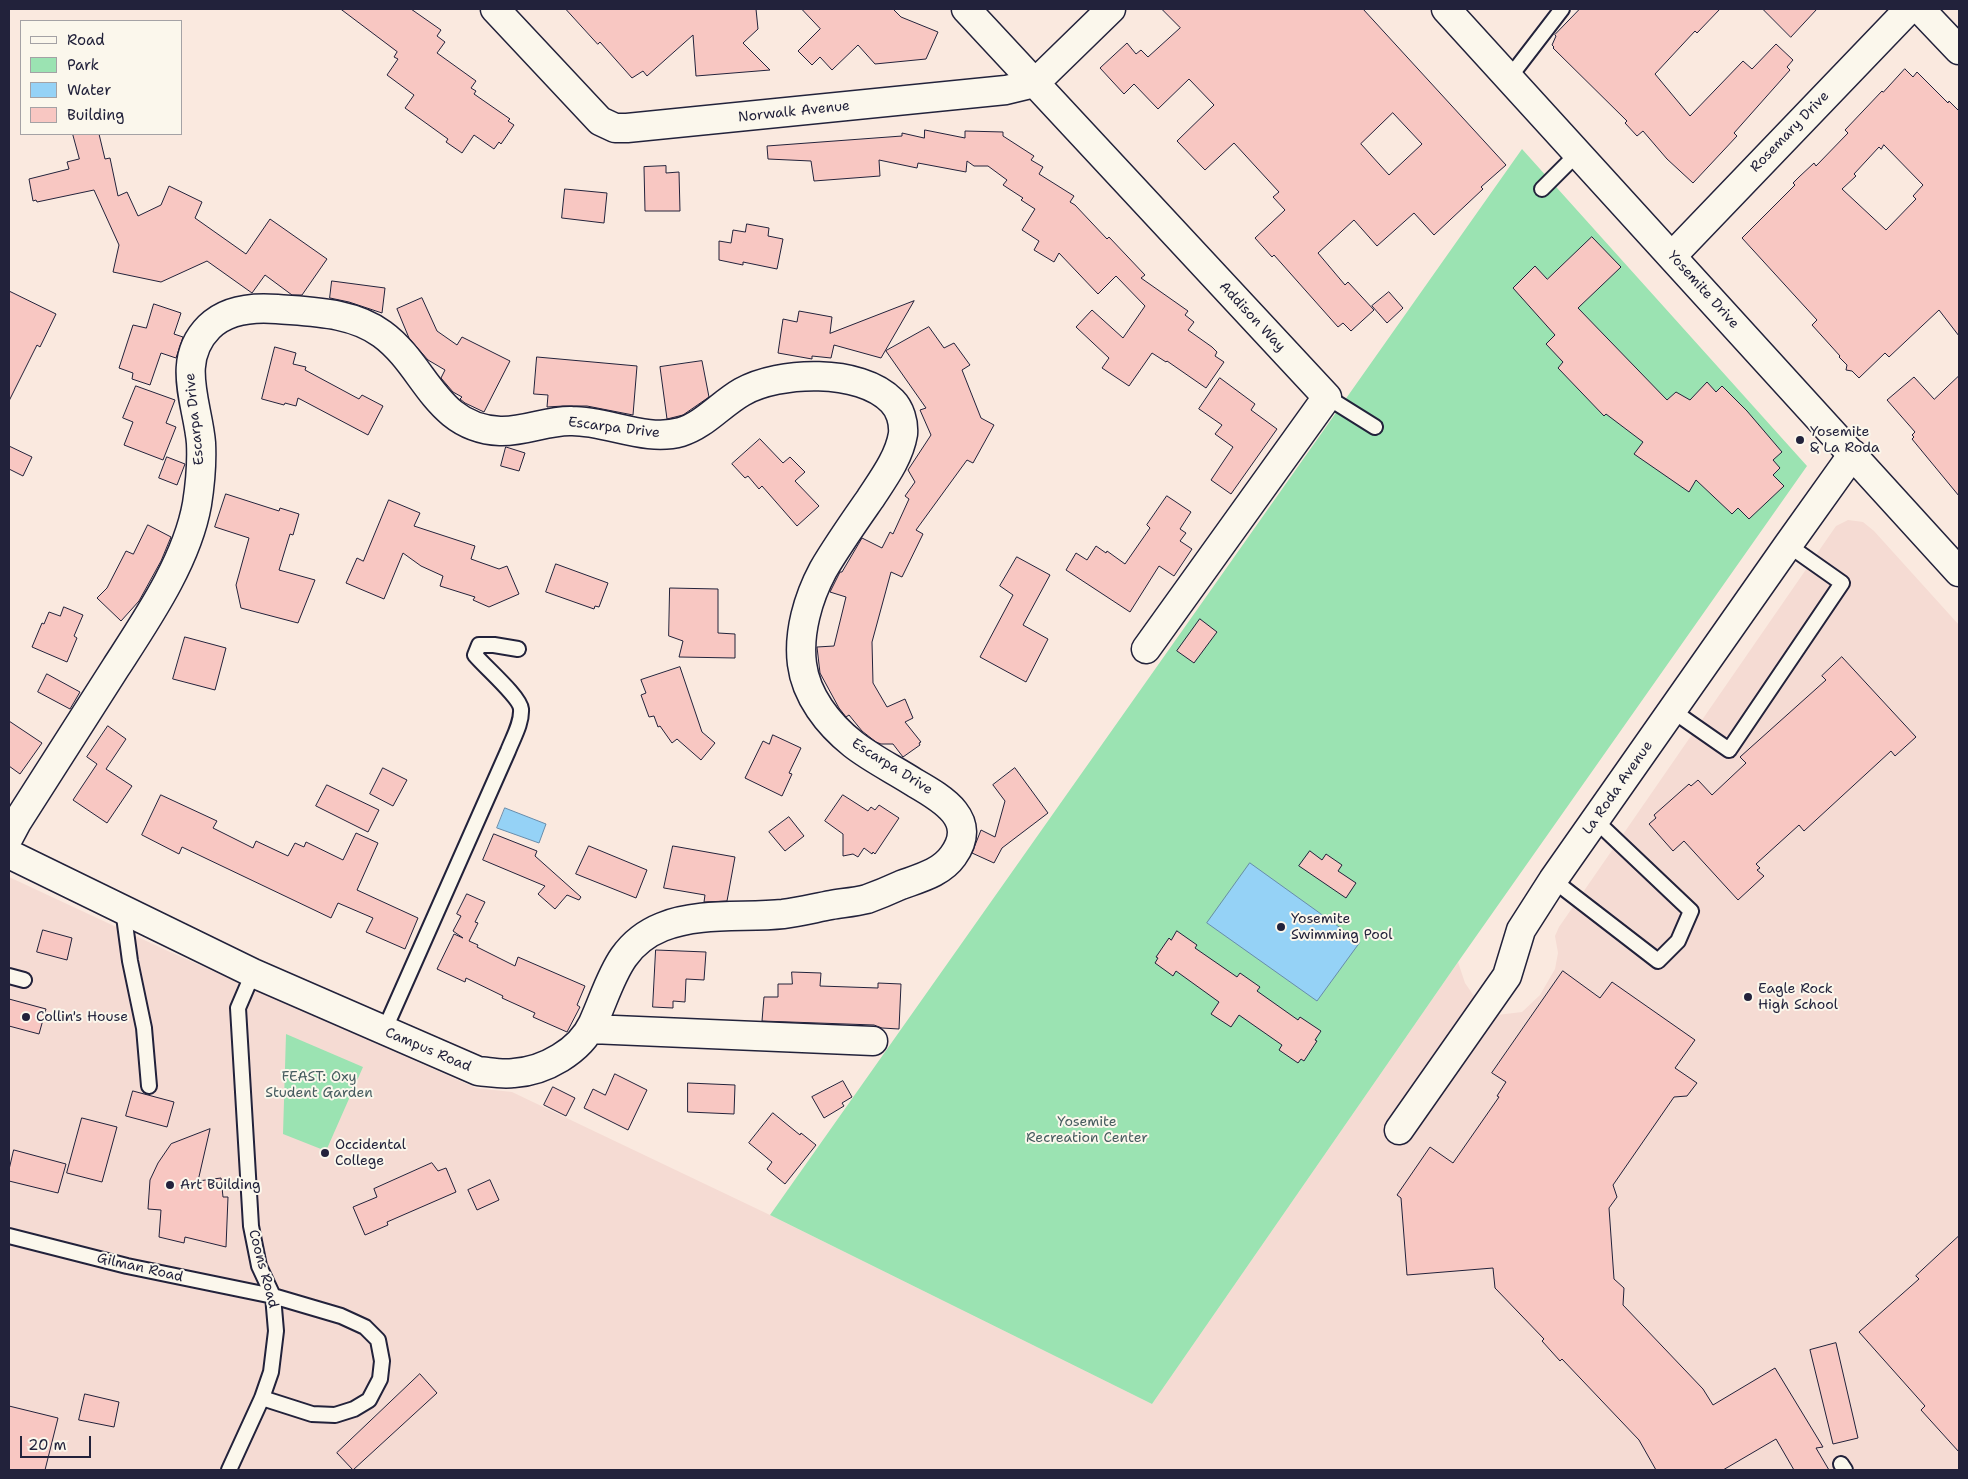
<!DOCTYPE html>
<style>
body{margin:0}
#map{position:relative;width:1968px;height:1479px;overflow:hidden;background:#fae9df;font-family:"Shantell Sans",sans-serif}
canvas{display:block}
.frame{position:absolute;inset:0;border:10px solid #22223b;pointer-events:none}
.legend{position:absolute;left:20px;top:20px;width:162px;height:115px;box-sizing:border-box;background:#fbf7ec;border:1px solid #a4a2a5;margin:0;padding:6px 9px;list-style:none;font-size:15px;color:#22223b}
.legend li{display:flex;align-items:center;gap:10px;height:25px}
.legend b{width:25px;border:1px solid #a4a2a5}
.scale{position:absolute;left:20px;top:1436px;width:71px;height:22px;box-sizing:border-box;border:2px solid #22223b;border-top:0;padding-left:6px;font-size:15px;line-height:18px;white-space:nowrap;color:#22223b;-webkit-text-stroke:4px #fbf7ec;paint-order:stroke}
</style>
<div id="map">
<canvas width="1968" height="1479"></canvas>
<div class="frame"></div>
<ul class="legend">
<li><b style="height:6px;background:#fbf7ec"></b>Road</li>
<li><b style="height:14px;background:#9be3b2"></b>Park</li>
<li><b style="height:14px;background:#95d2f6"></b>Water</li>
<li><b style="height:14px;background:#f8c7c2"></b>Building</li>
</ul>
<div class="scale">20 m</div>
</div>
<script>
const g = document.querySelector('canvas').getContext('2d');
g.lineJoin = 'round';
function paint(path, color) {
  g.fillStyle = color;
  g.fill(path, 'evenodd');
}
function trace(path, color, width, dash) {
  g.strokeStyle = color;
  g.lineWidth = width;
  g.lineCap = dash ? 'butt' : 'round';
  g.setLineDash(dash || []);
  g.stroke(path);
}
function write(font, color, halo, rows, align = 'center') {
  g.font = font + ' "Shantell Sans",sans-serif';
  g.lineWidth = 4;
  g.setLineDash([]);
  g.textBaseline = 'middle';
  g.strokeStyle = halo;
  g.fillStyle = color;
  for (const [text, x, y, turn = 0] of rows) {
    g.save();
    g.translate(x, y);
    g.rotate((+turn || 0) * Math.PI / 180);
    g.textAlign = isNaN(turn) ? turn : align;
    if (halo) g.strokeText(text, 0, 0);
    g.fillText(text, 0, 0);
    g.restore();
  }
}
paint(new Path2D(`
 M1848,520l15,2 11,9 85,94v845h-1950v-593l161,75 306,136 36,4 258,123 382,189 306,-442 7,21 11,16 21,16 25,-3 18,-17 15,-26 3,-16 -3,-17 4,-9 277,-401z`), '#f5dbd3');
paint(new Path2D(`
 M1522,149l285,317 -349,496 -306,442 -382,-189z
 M286,1034l77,33 -37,84 -43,-17z`), '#9be3b2');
const water = new Path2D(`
 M505,808l41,16 -7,19 -42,-15z
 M1250,863l110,79 -43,59 -110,-78z`);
paint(water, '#95d2f6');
trace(water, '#678cab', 1);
const building = new Path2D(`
 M341,9h70l30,21 -4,6 8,6 -8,11 39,28 -5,7 5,3 -2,3 36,25 -2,2 6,4 -13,19 -2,-2 -5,7 -20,-14 -12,18 -16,-11 2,-3 -43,-31 9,-13 -27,-20 11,-16 -4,-2 3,-5z
 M566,9h190l2,20 -15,14 27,27 -74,6 -3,-41 -46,41 -4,-5 -11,7 -32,-36 -2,2z
 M802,9h91l8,8 37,15 -12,27 -51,5 -17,-19 -26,25 -12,-13 -8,8 -14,-14 22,-22z
 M1162,9h201l143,156 -25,22 2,2 -49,46 -20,-22 -37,33 -23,-26 -36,33 27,32 3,-3 26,28 -23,21 -8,-8 -5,4 -64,-72 -2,2 -17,-19 30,-28 -12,-13 6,-5 -45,-49 -29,27 -28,-29 37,-36 -25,-26 -31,30 -24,-25 -10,10 -24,-26 27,-25 9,11 5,-4 7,7 32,-29zM1393,113l29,31 -33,31 -28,-31z
 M1580,9h140l-23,24 -2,-2 -40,43 35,42 53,-55 9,8 24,-25 17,16 -6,7 3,3 -56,63 3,3 -44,47 -26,-24 -24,-28 -6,5 -12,-13 2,-2 -74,-73 1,-1 -2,-2 4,-9 -1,-1z
 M1763,9h54l-26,28z
 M1905,69l8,8 4,-5 31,31 1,-2 10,10v225l-20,-26 -50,47 -4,-4 -26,25 -7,-7 -6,-1 1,-5 -8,-8 1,-1 -28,-31 5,-5 -75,-82 53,-53 -2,-2 6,-6 15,-14 2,3 32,-33 -3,-3 37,-39 1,1zM1884,145l39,40 -10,11 3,3 -30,31 -44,-41 14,-13 -2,-2 25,-27 2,2z
 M925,130l40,8v-7l38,1v4l31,20 -3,4 12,7 -4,7 35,22 -4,6 5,3 32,34 2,-2 36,38 -4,3 47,33 -3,4 9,7 -6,8 24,17 5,5 -2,4 9,6 -18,26 -39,-27 -1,1 -14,-9 -23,33 -27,-18 7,-10 -33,-31 16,-17 31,28 22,-32 -29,-30 -18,18 -39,-41 -5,9 -20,-12 5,-9 -17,-11 13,-21 -14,-9 2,-2 -20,-13 4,-5 -19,-14h-14l-7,-5 -1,11 -48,-9 -1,5 -38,-8 1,16 -66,5 -3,-20 -43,-2 -1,-13 135,-10v-3l22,5z
 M73,134h26l6,25 5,-1 8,38 9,-4 11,24 23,-11 8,-19 33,16 -7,16 51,36 24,-35 57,40 -25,36h-10l-27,-20 -13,18 -45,-32 -46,21 -48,-10 6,-27 -25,-55 -57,12 -1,-2 -3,1 -4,-22 40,-10 -2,-7 12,-3z
 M666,166v7l13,-1 1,39h-35l-1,-44z
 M565,189l42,4 -3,30 -42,-5z
 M747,224l22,4 -1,8 15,3 -6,30 -34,-7v3l-24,-5v-19l12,2 2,-13 12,2z
 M1592,237l29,30 -43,41 89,92 9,-8 14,8 17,-18 9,10 6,-6 25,25 35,41 -9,8 7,8 -7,7 11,11 -35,33 -11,-11 -6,6 -36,-34 -7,12 -55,-38 9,-12 -37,-28 -2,2 -46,-48 5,-6 -17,-18 9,-9 -42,-47 22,-22 12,13z
 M332,281l53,7 -3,25 -33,-11 -19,-4z
 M9,291l47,23 -16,33 -3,-2 -28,56z
 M1389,292l14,16 -16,15 -15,-17z
 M422,298l15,33 20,14 5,-8 48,24 -26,51 -19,-9 -5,-4 2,-2 -9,-5 -12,-14 4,-8 -17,-10 -19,-22 -12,-29z
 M914,301l-33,57 -47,-13 -3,13 -19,-2v3l-34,-6 5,-34 14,3 2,-11 33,6 -2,16z
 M154,304l27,9 -7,21 9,3 -7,21 -15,-5 -11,32 -18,-6 1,-6 -14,-5 14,-43 13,3z
 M929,327l15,21 10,-5 16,22 -8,5 19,48 13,7 -21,38 -6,-3 -51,70 7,4 -21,43 -11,-5 -19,70 1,41 14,24 18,-8 8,19 -8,4 16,20 -2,1 1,2 -17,12 -10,-13h-12l-5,-2 -14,-11 -13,-16 -3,2 -7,-9 -19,-35 -3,-26 17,-1 12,-49 -16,-5 10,-20h2l20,-34 20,10 8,-16 3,2 16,-35 -4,-3 10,-14 -7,-12 23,-35 -11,-25 6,-2 -40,-57z
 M275,347l21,6 -3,11 13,3 -1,3 54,29 3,-4 21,11 -15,29 -70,-37 -2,8 -11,-3 -1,2 -22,-6z
 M537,357l100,9 -4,49 -46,-9h-24l-16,1 1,-12 -14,-1z
 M702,361l7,36 -26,18 -16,4 -7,-52z
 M1959,376v120l-47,-57 2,-2 -2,-2 3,-3 -28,-32 27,-23 20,22z
 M1220,378l35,26 -4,6 26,19 -46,65 -20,-14 22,-33 -18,-13 7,-9 -23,-16z
 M136,386l39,14 -9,23 10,4 -13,33 -39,-15 9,-23 -10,-4z
 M760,439l23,24 7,-6 15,15 -10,9 24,25 -22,20 -35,-40 -3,3 -11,-13 -3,2 -13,-14z
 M9,446l23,11 -9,19 -14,-7z
 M506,447l19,6 -6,18 -18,-5z
 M167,457l18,7 -8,21 -18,-7z
 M226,494l53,17 1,-3 19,6 -6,21 -3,-1 -11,36 36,10 -17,43 -57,-15 -5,-23 13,-47 -34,-11z
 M1167,496l24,16 -11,17 6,4 -6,8 12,8 -18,27 -15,-10 -29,46 -64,-42 10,-17 11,7 9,-14 10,7 1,-2 18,13 25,-36 -3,-3z
 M389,500l31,13 -6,13 61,20 -4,13 28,10 8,-3 12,28 -30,13 -16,-7 2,-3 -35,-11 3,-10 -22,-10 -18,-13 -19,46 -38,-16 11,-25 6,3z
 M148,525l23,12 -10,24 -22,40 -18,20 -24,-23 10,-10 19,-37 7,3z
 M1017,557l33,18 -27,50 25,14 -22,43 -46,-25 33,-62 -13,-9z
 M556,564l52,19 -9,24 -4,-1 -1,3 -48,-17z
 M670,588l48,1v44l17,1v24l-56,-1 4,-16 -14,-5z
 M64,607l19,8 -9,21 3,2 -10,24 -35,-15 10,-24 2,1 5,-12 11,4z
 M1200,619l17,13 -23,31 -17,-12z
 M185,637l41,11 -11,42 -42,-11z
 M1842,657l74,80 -21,19 -4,-5 -87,80 -5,-6 -43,39 4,4 -3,2 7,6 -26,24 -54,-59 -11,10 -24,-27 7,-6 -2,-3 35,-31 2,2 7,-6 14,15 34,-32 -6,-6 86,-77 -4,-4z
 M680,667l22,65 13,11 -14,17 -24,-21 -5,4 -12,-17 -2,1 -4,-11 -5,1 -8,-22 5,-2 -5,-13z
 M47,674l33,18 -10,17 -32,-17z
 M9,721l33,22 -22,31 -11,-8z
 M108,726l18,13 -20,30 26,17 -25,37 -34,-23 24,-36 -10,-7z
 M773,735l28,13 -12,25 3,1 -10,22 -37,-18 18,-37 6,3z
 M383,768l24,12 -14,26 -23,-12z
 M1015,768l33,45 -46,35 -8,15 -22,-10 9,-23 14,7 10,-36 -12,-16z
 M327,785l52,25 -11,22 -52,-26z
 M161,795l56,26 -4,7 40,20 3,-7 32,15 7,-13 9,4 2,-5 37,18 13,-27 22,10 -21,47 61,28 -13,31 -39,-17 7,-14 -35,-15 -7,15 -149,-71 -3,7 -37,-19z
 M843,795l25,16 3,-4 4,3 4,-5 20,13 -24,36 -2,-2 -1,2 -8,-6 -6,9 -5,-3 -10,2v-22l-18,-13z
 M789,817l15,19 -19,15 -16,-19z
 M494,834l43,17 -2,5 46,41 -2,3 -12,-5 -12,14 -17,-15 7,-8 -62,-26z
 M589,846l58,24 -11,28 -60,-24z
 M673,846l62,11 -8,44 -23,1 1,-7 -41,-7z
 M1310,851l12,9 4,-6 16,11 -4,6 18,12 -10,15 -47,-32z
 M467,894l18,8 -10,20 3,1 -9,18 9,4 -1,2 38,19 3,-9 67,29 -8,19 3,2 -13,25 -34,-15 2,-4 -33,-15 1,-2 -37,-18 -1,4 -28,-13 17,-35 9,4 -10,-7 8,-15 -4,-2z
 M43,930l29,8 -5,22 -30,-8z
 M1177,931l20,14 -2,3 42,29 3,-4 20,14 -3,4 41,29 2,-3 21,14 -6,9 2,1 -13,20 -3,-2 -3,4 -19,-13 3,-5 -43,-30 -8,12 -20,-13 8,-12 -43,-31 -3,5 -18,-13 3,-5 -2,-1 13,-19 2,2z
 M656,950l50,2 -2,28 -18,-1 -1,23 -12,-1v7l-20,-1z
 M1563,971l37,27 12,-16 83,58 -20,28 22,15 -10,13 -13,1 -61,88 4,12 -8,11 5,71 10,9 -1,17 80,84 10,16 62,-37 48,79 -7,1 13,22h-35l-18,-31 -53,31h-67l-17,-30 -77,-81 -2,2 -18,-20 2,-2 -49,-51 -2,-20 -86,7 -6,-77 -4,-3 33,-48 23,16 46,-66 -2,-1 9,-14 -14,-9z
 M792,972l29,1 -1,13 58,2v-5l23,1 -2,45 -17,-1 -8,-3 -112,-4 2,-24h14v-13h14z
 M9,999l37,10 -7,25 -30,-8z
 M615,1074l32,16 -19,40 -44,-22 9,-19 12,6z
 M843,1081l9,16 -10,6 2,3 -20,12 -12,-21z
 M688,1083l47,2 -1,29 -46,-2z
 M553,1087l22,11 -9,18 -22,-11z
 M133,1091l41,11 -7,25 -41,-11z
 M773,1113l27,22 1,-2 15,12 -31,39 -18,-15 5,-7 -23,-19z
 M82,1118l35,9 -15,55 -35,-9z
 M210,1129l-12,52 23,-3 2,19h5l-2,50 -41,-10 -1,6 -25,-6 2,-27 -13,-1 2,-29 8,-17 13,-19z
 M14,1150l52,14 -8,29 -49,-12v-11z
 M432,1163l6,8 8,-3 10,24 -69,30 1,3 -23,10 -12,-28 24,-10 -3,-8z
 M490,1180l9,20 -22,10 -9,-20z
 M1959,1236v216l-38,-42 4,-4 -66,-74 60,-53 -3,-3z
 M1836,1343l22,95 -25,6 -23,-94z
 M420,1374l17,19 -84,77 -16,-17z
 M85,1394l34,8 -5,25 -35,-7z
 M9,1406l49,12 -13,52h-36z`);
paint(building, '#f8c7c2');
trace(building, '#22223b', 1);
const service = new Path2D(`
 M1509,78l53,-69
 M1542,189l36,-36
 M1327,397l48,30
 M1673,711l56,39 113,-167 -54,-38
 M1553,880l105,81 20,-20 13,-30 -96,-91
 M123,909l7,52 14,67 5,58
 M9,976l15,4
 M384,1031l124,-280c5,-13 14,-28 13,-42 -1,-12 -36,-42 -46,-54l4,-10h15l24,4
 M9,1236l118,30 146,30 68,20 24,11 13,13 4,21 -2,18 -11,21 -15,9 -19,6 -23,-1 -50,-16
 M1841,1464l4,6
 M229,1470l33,-72 9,-26 5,-41 -3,-35 -14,-30 -8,-40 -13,-218 15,-35`);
const minor = new Path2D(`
 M495,9l105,112 15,7h12l379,-38 29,-7 76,-74
 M966,9l361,388 -181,252
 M1920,9l39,41
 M1672,256l237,-247
 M9,837l8,-15c33,-52 66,-103 99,-155 31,-48 71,-106 81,-163 3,-19 5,-41 4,-61 -3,-39 -26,-82 8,-116 17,-17 44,-20 68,-18 35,3 75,3 105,25 44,32 53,94 118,97 25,1 48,-11 72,-10 36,0 74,21 109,11 23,-7 40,-28 61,-40 37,-21 118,-24 150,9 8,8 12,21 11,33 -4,24 -20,45 -33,65 -16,23 -33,47 -47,71 -15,28 -25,63 -21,94 4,32 26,60 51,80 19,15 42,26 62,39 28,16 64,37 38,73 -12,17 -33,22 -52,29 -11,5 -23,10 -34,14 -12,3 -24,4 -36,6 -16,3 -32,7 -48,9 -39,4 -84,-2 -121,13 -45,18 -51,57 -69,96 -13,28 -48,48 -79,50 -12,2 -24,-1 -36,-2l-225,-98 -244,-119
 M591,1029l282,12
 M1399,1130l108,-154 14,-46 32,-50 235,-335 65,-91`);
const tertiary = new Path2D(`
 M1446,9l513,563`);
trace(service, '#22223b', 18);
trace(minor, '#22223b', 31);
trace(tertiary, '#22223b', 31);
trace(service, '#fbf7ec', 14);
trace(minor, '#fbf7ec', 28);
trace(tertiary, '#fbf7ec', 28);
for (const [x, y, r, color] of [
 [1800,440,5,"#22223b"],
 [1281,927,5,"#22223b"],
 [1748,997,5,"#22223b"],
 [26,1017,5,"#22223b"],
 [325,1153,5,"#22223b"],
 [170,1185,5,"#22223b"]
]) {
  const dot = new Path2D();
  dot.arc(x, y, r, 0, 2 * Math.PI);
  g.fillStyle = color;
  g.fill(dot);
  trace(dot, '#fbf7ec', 2);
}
write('14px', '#22223b', '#fbf7ec', [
 ["Norwalk Avenue",794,112,-6],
 ["Rosemary Drive",1790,132,-46],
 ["Yosemite Drive",1703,290,48],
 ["Addison Way",1252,317,47],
 ["Escarpa Drive",195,419,-96],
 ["Escarpa Drive",614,428,7],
 ["Escarpa Drive",892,767,32],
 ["La Roda Avenue",1618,788,-55],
 ["Campus Road",428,1050,23],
 ["Gilman Road",140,1268,13],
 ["Coons Road",263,1269,75]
]);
write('14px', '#22223b', '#fbf7ec', [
 ["Yosemite",1810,432],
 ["& La Roda",1810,448],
 ["Yosemite",1291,919],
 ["Swimming Pool",1291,935],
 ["Eagle Rock",1758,989],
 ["High School",1758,1005],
 ["Collin's House",36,1017],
 ["Occidental",335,1145],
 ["College",335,1161],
 ["Art Building",180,1185]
], 'left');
write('14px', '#465c5f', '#fbf7ec', [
 ["FEAST: Oxy",319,1077],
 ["Student Garden",319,1093],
 ["Yosemite",1087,1122],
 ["Recreation Center",1087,1138]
]);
</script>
